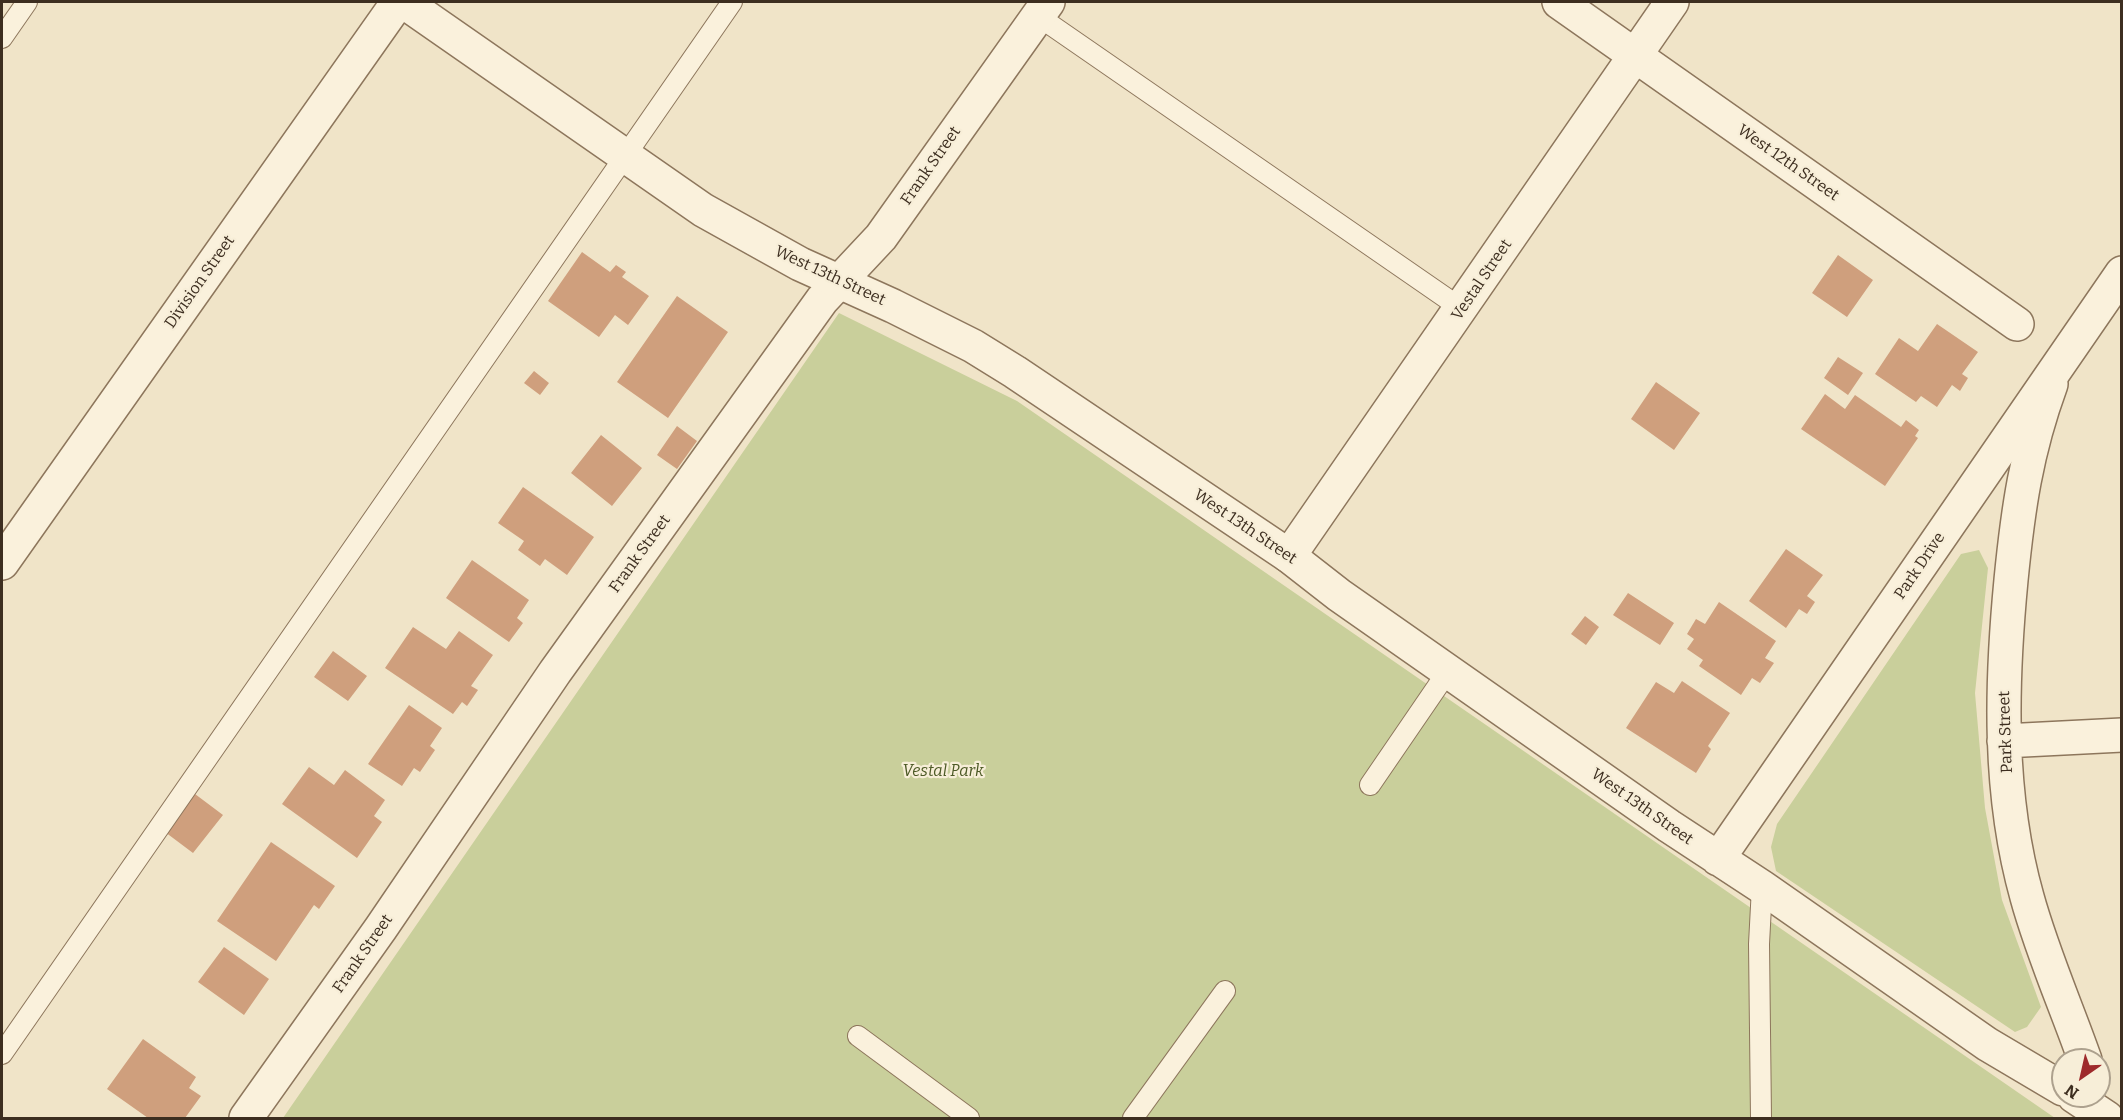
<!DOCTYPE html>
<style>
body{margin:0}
#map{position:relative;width:2123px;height:1120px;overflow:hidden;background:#f0e4c8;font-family:Bitter,serif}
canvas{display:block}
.frame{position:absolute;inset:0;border:3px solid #3d2e20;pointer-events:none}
.north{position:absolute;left:2051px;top:1048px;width:60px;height:60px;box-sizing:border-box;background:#f7eed8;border:2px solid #ada18e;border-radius:50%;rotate:214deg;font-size:16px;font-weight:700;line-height:24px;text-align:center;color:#3d2e20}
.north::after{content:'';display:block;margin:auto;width:21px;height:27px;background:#9e2a2b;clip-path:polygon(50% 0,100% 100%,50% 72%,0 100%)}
</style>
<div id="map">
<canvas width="2123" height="1120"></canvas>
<div class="frame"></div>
<div class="north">N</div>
</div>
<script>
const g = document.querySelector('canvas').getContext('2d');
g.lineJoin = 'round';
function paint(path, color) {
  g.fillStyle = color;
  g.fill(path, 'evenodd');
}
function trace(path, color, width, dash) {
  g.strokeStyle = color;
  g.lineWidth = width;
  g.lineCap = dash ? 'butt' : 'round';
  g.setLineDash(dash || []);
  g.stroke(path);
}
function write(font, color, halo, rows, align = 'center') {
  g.font = font + ' Bitter,serif';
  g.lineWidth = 4.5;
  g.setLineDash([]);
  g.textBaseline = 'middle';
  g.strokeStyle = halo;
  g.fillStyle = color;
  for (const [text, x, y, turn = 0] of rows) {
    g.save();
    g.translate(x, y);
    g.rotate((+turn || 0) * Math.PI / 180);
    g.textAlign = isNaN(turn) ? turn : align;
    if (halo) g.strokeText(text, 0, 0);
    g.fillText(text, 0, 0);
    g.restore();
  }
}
paint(new Path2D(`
 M839,313l178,88 1038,717h-1772z
 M1979,550l9,18 -13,125 10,115 17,92 39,107 -14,20 -12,5 -239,-161 -5,-24 6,-23 184,-270z`), '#c9cf9b');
paint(new Path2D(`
 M582,252l28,20 6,-7 10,7 -4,5 27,19 -21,29 -13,-10 -16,22 -51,-36z
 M1838,255l35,25 -26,37 -35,-24z
 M677,296l51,36 -60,86 -51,-36z
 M1937,324l41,28 -16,22 6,4 -8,13 -8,-6 -15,22 -16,-11 -5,6 -41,-28 24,-36 19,13z
 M1838,357l25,16 -15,22 -24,-17z
 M534,371l15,12 -9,12 -16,-12z
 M1656,382l44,31 -26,37 -43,-31z
 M1825,394l20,15 10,-14 46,32 5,-7 13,10 -4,6 3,2 -33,48 -84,-57z
 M677,426l20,15 -20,28 -20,-14z
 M601,435l41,33 -30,38 -41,-33z
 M523,487l71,50 -27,38 -22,-16 -5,7 -22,-16 6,-9 -26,-18z
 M1786,549l37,26 -16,21 8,6 -8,12 -8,-5 -13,19 -37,-27z
 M472,560l57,40 -12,18 6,5 -14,19 -63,-44z
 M1628,593l46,30 -14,22 -47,-30z
 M1719,602l57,39 -11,17 9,5 -14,20 -8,-5 -11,17 -42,-29 4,-6 -16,-11 7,-10 -7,-5 9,-15 9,5z
 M1585,616l14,11 -13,18 -15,-11z
 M413,627l33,22 13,-18 34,24 -22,31 7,4 -11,16 -5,-4 -9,12 -68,-46z
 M333,651l34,25 -19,25 -34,-24z
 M1682,681l48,32 -22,33 3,3 -15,24 -70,-45 30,-46 18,11z
 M409,705l33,23 -12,18 5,4 -15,22 -6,-4 -12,18 -34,-22z
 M309,767l25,18 11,-15 40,30 -11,16 8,6 -25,36 -75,-54z
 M195,794l28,21 -30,38 -28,-21z
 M271,842l64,44 -16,23 -5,-4 -38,56 -59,-40z
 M224,947l45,32 -25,36 -46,-33z
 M143,1039l53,38 -7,11 12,8 -16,22h-37l-41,-29z`), '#cf9f7d');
const service = new Path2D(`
 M1038,16l424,293
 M2,38l25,-36
 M1370,785l78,-114
 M858,1036l111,82
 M2,1054l730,-1052
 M1133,1118l92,-127
 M1761,1118l-2,-174 3,-57`);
const minor = new Path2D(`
 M1559,2l458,322
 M2051,384c-25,68 -33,125 -40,196 -10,105 -13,214 16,317 15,55 39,109 58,163
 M1289,556l383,-554
 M2,563l396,-561
 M2004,741l118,-6
 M246,1118l135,-190 174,-256 267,-372 59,-63 167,-235`);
const tertiary = new Path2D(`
 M404,2l299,208 97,54 93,42 80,40 42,26 274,184 50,39 330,231 93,61 225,157 76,45
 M1718,859l404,-586
 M2074,1096l33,22`);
trace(service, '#8d765c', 22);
trace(minor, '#8d765c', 36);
trace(tertiary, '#8d765c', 36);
trace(service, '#faf1dc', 20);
trace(minor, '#faf1dc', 33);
trace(tertiary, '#faf1dc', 33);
write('16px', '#3d2e20', '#f7eed8', [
 ["West 12th Street",1788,163,35],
 ["Frank Street",931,166,-55],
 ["West 13th Street",830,276,25],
 ["Vestal Street",1482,280,-56],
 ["Division Street",200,282,-55],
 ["West 13th Street",1245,527,34],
 ["Frank Street",640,554,-54],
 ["Park Drive",1920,566,-56],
 ["Park Street",2006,732,-92],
 ["West 13th Street",1642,807,35],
 ["Frank Street",363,954,-55]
]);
write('italic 16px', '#4d5a26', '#f7eed8', [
 ["Vestal Park",943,772]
]);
</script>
